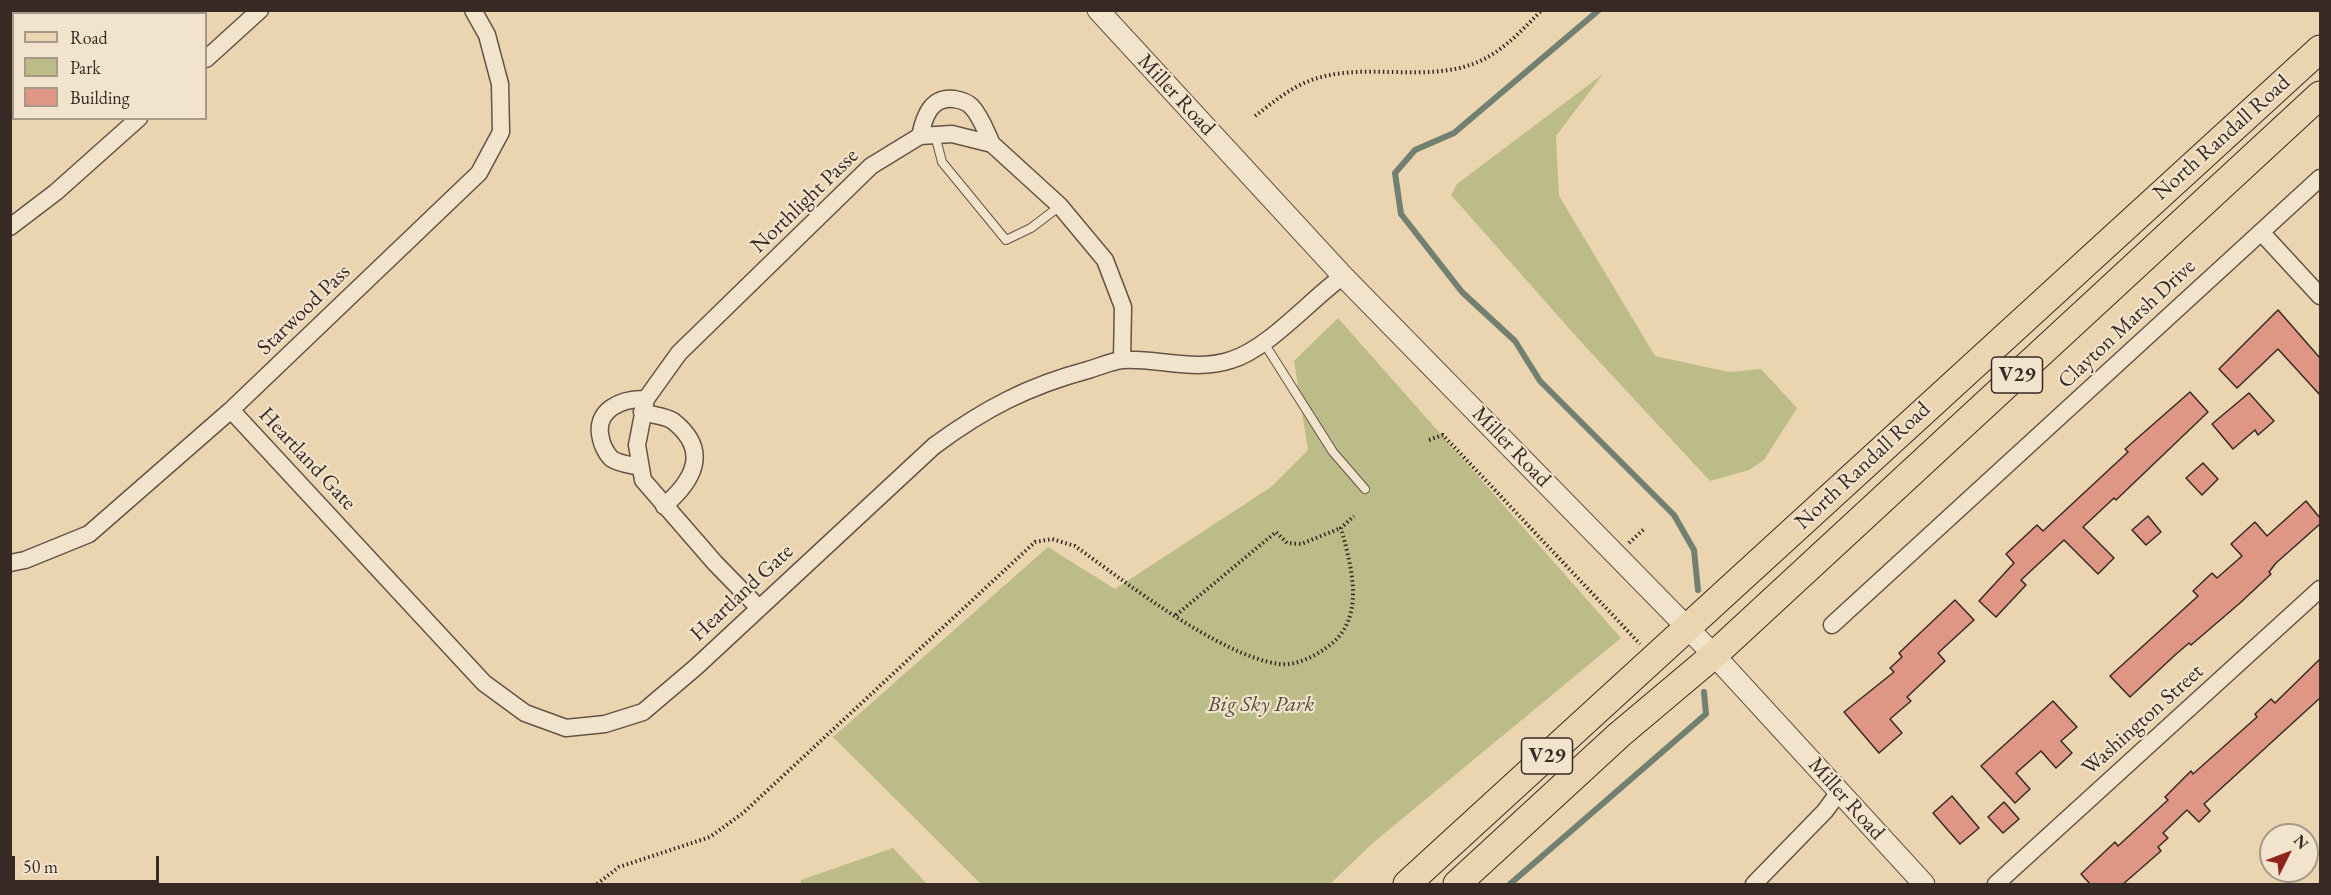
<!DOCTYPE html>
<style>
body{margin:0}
#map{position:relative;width:2331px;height:895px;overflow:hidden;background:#ebd4b0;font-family:"EB Garamond",serif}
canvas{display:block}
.frame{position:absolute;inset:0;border:12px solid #372a25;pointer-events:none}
.legend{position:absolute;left:12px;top:12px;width:195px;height:108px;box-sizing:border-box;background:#f2e3cc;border:2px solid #a79989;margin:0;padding:8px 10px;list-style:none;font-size:18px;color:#372a25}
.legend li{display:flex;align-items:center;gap:12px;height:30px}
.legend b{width:30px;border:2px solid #a79989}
.north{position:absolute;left:2259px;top:823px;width:60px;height:60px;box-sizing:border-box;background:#f2e3cc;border:2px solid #a79989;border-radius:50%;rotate:48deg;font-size:16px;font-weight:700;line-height:24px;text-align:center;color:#372a25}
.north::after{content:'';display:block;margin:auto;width:21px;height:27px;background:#8f2418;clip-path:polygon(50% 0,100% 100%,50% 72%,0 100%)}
.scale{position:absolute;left:12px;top:856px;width:147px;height:27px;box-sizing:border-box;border:3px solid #372a25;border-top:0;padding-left:8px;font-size:18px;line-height:21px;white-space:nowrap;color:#372a25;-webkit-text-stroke:4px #f2e3cc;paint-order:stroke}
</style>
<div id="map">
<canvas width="2331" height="895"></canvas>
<div class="frame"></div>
<ul class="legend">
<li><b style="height:8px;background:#ebd4b0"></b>Road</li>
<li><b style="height:16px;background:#bcbc88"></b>Park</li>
<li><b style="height:16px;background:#df9684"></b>Building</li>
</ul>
<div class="north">N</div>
<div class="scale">50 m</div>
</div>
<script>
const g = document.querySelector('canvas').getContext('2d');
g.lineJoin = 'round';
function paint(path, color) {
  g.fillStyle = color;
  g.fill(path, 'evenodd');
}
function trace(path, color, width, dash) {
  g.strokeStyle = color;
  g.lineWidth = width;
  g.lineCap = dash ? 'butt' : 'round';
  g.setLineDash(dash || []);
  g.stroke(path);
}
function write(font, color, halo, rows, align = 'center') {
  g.font = font + ' "EB Garamond",serif';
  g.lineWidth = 4.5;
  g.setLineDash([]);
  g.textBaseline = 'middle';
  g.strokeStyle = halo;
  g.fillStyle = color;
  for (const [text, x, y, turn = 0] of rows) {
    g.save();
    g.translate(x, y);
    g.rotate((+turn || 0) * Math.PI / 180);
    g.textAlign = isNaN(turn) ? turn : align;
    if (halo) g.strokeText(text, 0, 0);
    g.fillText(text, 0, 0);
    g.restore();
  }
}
paint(new Path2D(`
 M1603,74l-47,62 3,60 96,160 74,16 32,-3 36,39 -33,52 -15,10 -39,11 -128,-138 -131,-148 6,-11z
 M1338,318l283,320 -247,204 -44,42h-349l-148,-147 215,-190 67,42 156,-102 37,-37 -14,-89z
 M893,848l34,36h-126v-4z`), '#bcbc88');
trace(new Path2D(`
 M1599,10l-145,123 -39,17 -20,23 6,41 61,78 53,49 25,40 134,134 20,35 4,40
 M1510,884l196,-170 -2,-22`), '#728072', 6);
const building = new Path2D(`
 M2278,310l42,48v37l-42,-46 -41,39 -18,-19z
 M2190,392l18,20 -92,88 -2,-2 -31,29 31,31 -16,16 -34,-34 -43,40 5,5 -30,32 -17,-16 35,-38 -8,-9 31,-29 6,6 85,-79 -3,-3z
 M2249,393l25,28 -16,14 -3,-5 -22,19 -21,-25z
 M2203,463l15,16 -16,16 -16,-17z
 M2306,501l14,17v6l-44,39 -7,9 2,2 -31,29 -49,42 -2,-2 -14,12 -45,42 -20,-21 88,-80 -5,-5 19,-18 5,5 25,-22 -11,-12 24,-22 12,14z
 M2148,516l13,16 -15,13 -14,-15z
 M1955,600l19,20 -36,33 7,8 -38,36 4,4 -21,18 12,14 -23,20 -35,-41 50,-40 -4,-4 12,-11 -3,-4z
 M2320,659v39l-116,106 6,7 -11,11 -12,-12 -24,23 5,5 -10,9 3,4 -39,34h-31l-10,-11 34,-32 3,4 50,-46 -3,-3 26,-26 2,3 64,-57 -2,-3 16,-15 4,4z
 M2053,701l24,26 -16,14 11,12 -16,15 -15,-17 -25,22 14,16 -15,14 -34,-37z
 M1952,796l27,32 -19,16 -27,-31z
 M2004,802l15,17 -16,14 -15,-16z`);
paint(building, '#df9684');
trace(building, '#372a25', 1.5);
const service = new Path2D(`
 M935,135l7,27 64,78 25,-12 29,-22
 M1264,343l69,109 32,37`);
const minor = new Path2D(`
 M206,59l54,-49
 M920,136c4,-19 11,-40 34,-37 6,1 13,3 17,7 10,10 15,26 21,38
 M10,227l46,-35 83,-74
 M2261,232l59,64
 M646,399l-9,46 6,35 72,83 43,44
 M231,410l253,273 41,30 41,15 39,-4 38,-12 53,-45 238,-221c50,-37 94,-60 154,-76 11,-3 23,-9 35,-10 36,-2 72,12 108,0 37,-11 79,-60 112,-84
 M642,412c9,3 24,4 31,9 38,30 20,60 -9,85
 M640,467c-9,-2 -20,-3 -28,-8 -5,-4 -10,-14 -11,-20 -8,-29 21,-41 45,-40l33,-46 192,-187 49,-30 32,-2 40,10 68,62 45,54 18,47 -1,53
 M10,563l15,-3 64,-26 142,-124 248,-237 22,-41 -1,-48 -13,-49 -14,-25
 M1832,625l488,-447
 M1754,884l71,-73 14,-19
 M1996,884l324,-295`);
const tertiary = new Path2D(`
 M1098,10l245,266 371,379 210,229`);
const primary = new Path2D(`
 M1407,884l913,-835
 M1457,884l162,-149 95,-80 606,-560`);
trace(service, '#645448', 10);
trace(minor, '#645448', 19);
trace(tertiary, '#645448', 23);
trace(primary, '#372a25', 29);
trace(new Path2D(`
 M1255,116c16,-12 35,-28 54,-35 56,-22 124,6 177,-23 22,-12 39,-31 56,-48
 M1429,440l14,-5 197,209
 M1629,543l15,-14
 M1176,615l100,-83 11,11 14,1 40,-16
 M597,884l22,-17 91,-30 33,-24 292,-271 17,-3 23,7c49,35 145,110 204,118 16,2 34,-7 47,-16 41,-28 26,-79 15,-120l13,-12`), '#372a25', 4, [1.5, 3]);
trace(service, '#f2e3cc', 8);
trace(minor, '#f2e3cc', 16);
trace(tertiary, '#f2e3cc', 21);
trace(primary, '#ebd4b0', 27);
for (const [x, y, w] of [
 [2017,375,51],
 [1547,756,51]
]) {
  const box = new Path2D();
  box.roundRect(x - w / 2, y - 18, w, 36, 4.5);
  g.fillStyle = '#f2e3cc';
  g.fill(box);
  trace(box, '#372a25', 1.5);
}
write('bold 21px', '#372a25', null, [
 ["V29",2017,375],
 ["V29",1547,756]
]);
write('22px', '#372a25', '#f2e3cc', [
 ["Miller Road",1176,95,47],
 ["North Randall Road",2222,138,-42],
 ["Northlight Passe",805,201,-44],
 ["Starwood Pass",304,310,-44],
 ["Clayton Marsh Drive",2127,324,-43],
 ["Miller Road",1511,447,46],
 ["Heartland Gate",307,459,47],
 ["North Randall Road",1863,466,-43],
 ["Heartland Gate",742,593,-43],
 ["Washington Street",2143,720,-42],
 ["Miller Road",1846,799,48]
]);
write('italic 22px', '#524739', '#f2e3cc', [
 ["Big Sky Park",1261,705]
]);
</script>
